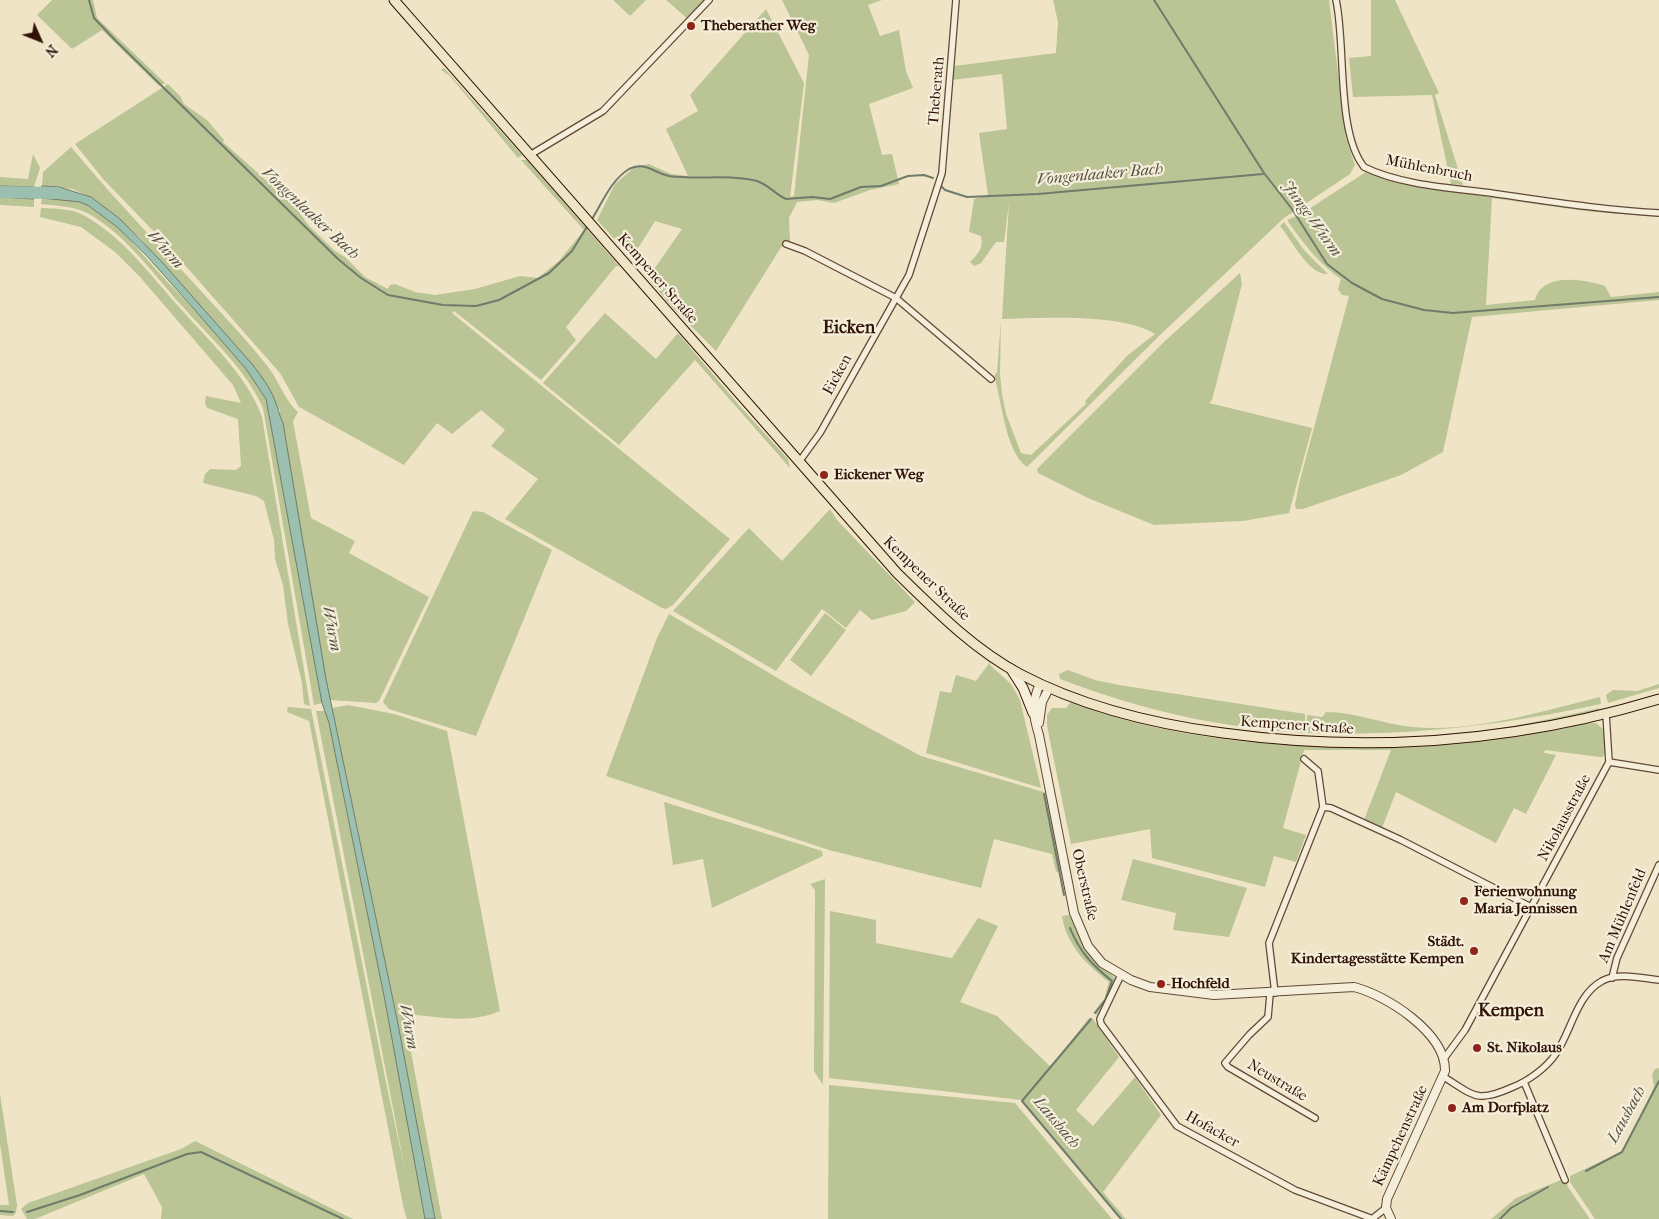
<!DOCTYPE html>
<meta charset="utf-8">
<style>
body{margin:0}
#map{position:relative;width:1659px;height:1219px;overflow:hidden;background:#efe5c6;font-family:"IM FELL French Canon",serif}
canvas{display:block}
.north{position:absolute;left:15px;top:15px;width:50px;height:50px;-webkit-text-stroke:4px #f5eeda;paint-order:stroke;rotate:134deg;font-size:14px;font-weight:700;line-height:20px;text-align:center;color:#301306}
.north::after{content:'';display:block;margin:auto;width:18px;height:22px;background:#301306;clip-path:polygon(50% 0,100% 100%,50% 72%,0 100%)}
</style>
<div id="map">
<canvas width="1659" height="1219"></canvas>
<div class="north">N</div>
</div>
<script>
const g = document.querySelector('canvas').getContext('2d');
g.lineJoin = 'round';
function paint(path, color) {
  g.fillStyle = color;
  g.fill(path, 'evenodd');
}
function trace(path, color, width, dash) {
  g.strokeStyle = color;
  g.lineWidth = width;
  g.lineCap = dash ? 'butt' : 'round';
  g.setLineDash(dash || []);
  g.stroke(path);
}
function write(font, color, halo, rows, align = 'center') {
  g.font = font + ' "IM FELL French Canon",serif';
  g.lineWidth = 4.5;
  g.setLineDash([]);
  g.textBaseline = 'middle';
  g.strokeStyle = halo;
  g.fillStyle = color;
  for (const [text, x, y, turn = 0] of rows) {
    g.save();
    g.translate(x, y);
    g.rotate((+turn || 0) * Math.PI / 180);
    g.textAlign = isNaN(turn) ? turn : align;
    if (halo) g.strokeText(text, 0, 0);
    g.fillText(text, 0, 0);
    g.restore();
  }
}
paint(new Path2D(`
 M52,0h41l4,18 68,65 -6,3 -57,-56 -30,19 -35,-34z
 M613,0h33l-16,16z
 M666,0h40l-18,19z
 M782,0h100l-14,5 12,31 19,-6 7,41 7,17 -44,16 13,51 10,-1 7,30 -29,6 -36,13 -16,-3 -21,2 -8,16 1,23h-5l-69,110 -43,-43 -25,-30 34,-49 -27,-8 -23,37 -35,-38 18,-36 21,-18 13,-2 22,10 17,2 -22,-47 32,-18 -8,-16 76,-86 38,74 -14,114 4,-1 15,-141z
 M1053,0h276l17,138 9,27 -5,9 -66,44 -125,118 -132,131c-22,-15 -25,-67 -33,-91l3,-4 4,-52 -1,53 2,21 4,20 15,39 10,2 55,-51 -1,-3 43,-46 27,-21c-33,-21 -114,-16 -153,-15l7,-117 -5,40h-8l-15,21 -7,3 -4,-4c8,-8 14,-14 11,-26l-12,-4 5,-33 14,-4 -9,-62 28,-4 -5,-55 -50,6 2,-14 102,-13 2,-31z
 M1371,0h24l44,93 -4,2 28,90 -12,-1 -19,-89 -79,2 -4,-39 22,-2z
 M444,68l77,86 1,2 -4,2 -68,-82 -9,-6z
 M168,84l12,12 4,8 23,16 17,20 -1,2 44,39 12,3 30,42 26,25 10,6 20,20 23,12 2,-4 5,-1 20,8 20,3 40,-6 45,-13 18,2 21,-17 25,-31 -63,-70h6l93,107 -4,-1 -50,61 10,13 -35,40 -87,-69 -2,2 278,226 -57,66 -7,4 -4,-1 -157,-89 33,-40 -47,-33 14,-16 -24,-20 -29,24 -15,-11 -33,42 -105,-58 -19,-34 -112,-127 -64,-66 -29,-36z
 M71,147c55,66 116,127 173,191 10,12 21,24 29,36 8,13 13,27 25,38l-5,9 18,97 44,23 -6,12 80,44 -50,104 -3,2 -46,-3 -3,-2 -44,-275 -4,-6 1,-6 -9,-17 -132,-157 -48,-40 -19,-8 -30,-3 1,-14z
 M33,154l7,14 -6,19 -34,-1v-9l28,2z
 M1366,172c96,25 195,35 293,43v2l-66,-5 -101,-14 -6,107 49,-5c7,-28 49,-21 70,-14l6,11 48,-5v8l-187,17 -29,135 -42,23 -98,34h-7l-1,-4 4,-21 50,-188 -7,-1 -4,-6 3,-10c-23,-16 -38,-36 -54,-59l14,-6z
 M0,197l34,2v8l-34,-2z
 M42,198c15,0 34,0 48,8 30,19 50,46 73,71 36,38 77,77 103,122l56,304 -8,2 -51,-297c-17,-39 -52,-69 -80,-101 -29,-32 -56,-71 -94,-93 -15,-8 -31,-8 -48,-10z
 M41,208c15,1 31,0 44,8 39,22 66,60 95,92 29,33 67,67 82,109l48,289 -6,-2 -2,-21 -14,-59 -5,-39 -8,-26 -1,-19 -10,-39 -8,-5 -53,-13 2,-9 5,-5 26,1 5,-4 -3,-47 -31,-11 -2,-5 1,-7 35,7 -8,-18 -93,-108 -25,-25 -34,-25 -41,-10z
 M1284,222l20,28 24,24c-20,1 -36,-34 -48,-48z
 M1240,273l2,11 -30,116 -3,3 103,25 -23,85 -46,8 -89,4 -66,-27 -50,-25 -1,-4 128,-128z
 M605,313l51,46 22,-26 60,71 50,55 2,9 -95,-108 -76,85 -76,-62z
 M830,509l7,11 78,82 -9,9 -34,9 -12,-10 -14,18 -24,-19 -46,62 -103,-60 76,-83 33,33z
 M473,511l10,1 69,38 -76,186 -87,-27 -6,-7z
 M825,613l21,17 -35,46 -21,-16z
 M669,614l124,73 128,69 126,37 14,78 -5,1 -4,-18 -58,-15 -13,49 -152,-38 -223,-74 51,-138z
 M990,662v3l21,19 9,16 21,88 -115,-35 14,-62 11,2 5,-18 20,6z
 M1068,670l27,10 24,5 186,29 1,19c-90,-6 -162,-22 -246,-54l-1,-5z
 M1659,684v4l-51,15 -2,-8 7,-5 24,1z
 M1600,697l1,7c-102,22 -189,32 -293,29l-1,-18 15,2 4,-5c30,0 57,12 86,15 60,6 131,-16 188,-30z
 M1071,702c112,45 275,52 394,40 30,-3 60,-7 90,-12 14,-2 28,-7 41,-7l8,7 1,22 -2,5h-3l-55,-7 -1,3 12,2 -30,59 -12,-6 -18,35 -100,-51 -14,36 -18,-8 27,-70h-87l-21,78 23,7 -10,27 -22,-6 -9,31 -113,-29 -2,-29 -79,15 -24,-118v-11l5,-7h14z
 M348,705l46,9 53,17 53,280c-33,14 -62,5 -96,3l38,205h-7l-38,-200 -65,-311z
 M288,707l23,2 77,383 17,78 -89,-459h9l4,12 56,278 40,218h-18l-3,-9 -95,-489 -22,-9z
 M1599,708v2l-54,13 -73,11 -116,6 -78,-4 -101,-15c97,15 194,23 292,12 44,-6 87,-15 130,-25z
 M664,802l158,49 1,5 -111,52 -9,-49 -30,6z
 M1133,859l114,29 -18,49 -56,-7 3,-17 -55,-13z
 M825,879l-2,206 -9,-14 1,-181 -5,-6z
 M830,911l46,9v23l76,15 26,-40 20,8 -38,76 37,14 54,51 38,-49 4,1 26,38 -43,53 17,16 42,-49 26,38 -58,77 23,27h-6l-99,-119 -192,-22z
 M1069,915l18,37 29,27 -10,24 -9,12 -4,-2 11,-14 5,-17c-21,-16 -43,-37 -47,-66z
 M1659,1068v151h-64l-25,-37v-6l51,-24 18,-32 15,-33 -2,-13 3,-5z
 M829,1085l186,18 97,116h-284z
 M0,1094l17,111 -1,8 -3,3 -13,-1v-10h9l-9,-61z
 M195,1141l158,78h-192l1,-12 -18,-33 -109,45h-8l-6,-10 7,-6 153,-54z
 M1566,1178l2,9 22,32h-99l25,-21z`), '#bac494');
const water = new Path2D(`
 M0,186l34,1v12l-34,-2z
 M42,186l17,1 32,10 29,22 42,43 90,102c9,12 18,23 23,37 4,8 4,15 8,22l43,256 71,340 38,200h-10l-40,-218 -56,-278 -7,-20 -56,-304 -20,-30 -52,-60 -48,-54 -29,-28 -28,-21 -9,-4 -38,-4z`);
paint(water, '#9bc0af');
trace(water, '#707b6b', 1);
trace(new Path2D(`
 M89,0l5,18 22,23 222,218 23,19 27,17 55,10 33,1 23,-6 50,-27 23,-22 16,-26
 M1154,0l110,173 28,36 35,55 25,19 30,16 42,11 29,3 206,-16
 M940,185l5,5 22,7 71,-3 225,-20
 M591,221c11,-18 20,-41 38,-52 16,-8 25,4 40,7 27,4 63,-2 88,5 12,4 19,14 29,18l26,-2 18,2 31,-12 20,-1 27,-10 16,-1 9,3
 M1044,794l20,101
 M1070,928c9,23 23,38 42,53l-6,18 -11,14
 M1091,1019l-69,82 99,118
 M1586,1171l36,-19 37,-71
 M0,1211l13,1
 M27,1212l53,-17 107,-41 14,-2 142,67
 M1500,1219l11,-11 37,-21`), '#707b6b', 2);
trace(new Path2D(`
 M0,192l57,1`), '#9bc0af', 12);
const minor = new Path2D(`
 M1336,0c10,44 0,132 28,167 36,18 88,21 127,26 56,8 112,17 168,20
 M530,155l73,-44 106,-111
 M786,244l19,7 91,47 95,81
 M799,462l21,-29 89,-158 33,-102 14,-173
 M1606,714l3,48
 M1304,759l14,12 5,36
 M1609,762l50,8
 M1121,975l-21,44 1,5 76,102 118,64 78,29
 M1612,978l5,-20 42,-93
 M1275,993l-6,-50 54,-136 8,1 70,32 130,67
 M1270,994l-2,23 -19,18 -24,28 3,4 87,51
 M1443,1060l22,-30 144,-268
 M1444,1077c32,20 33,26 69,10 15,-6 33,-19 42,-32 16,-22 21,-60 47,-74 15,-9 40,-3 57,-1
 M1524,1082l41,98
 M1372,1219l14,-11`);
const tertiary = new Path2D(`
 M1040,684c-9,19 -7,32 -1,51l35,178 14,33 14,17 29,17 19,7 64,8 140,-8c32,8 92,46 91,84l-58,128 -1,9 5,11
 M1039,723l3,-21 7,-14`);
const secondary = new Path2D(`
 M1011,669l12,19 10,25`);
const primary = new Path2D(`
 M394,0l503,573c38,37 76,76 123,101 63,33 133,50 203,59 147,20 294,9 436,-34`);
trace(minor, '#604836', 8);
trace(tertiary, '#604836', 10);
trace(secondary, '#301306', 11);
trace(primary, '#301306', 11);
trace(minor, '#f5eeda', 5.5);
trace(tertiary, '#f5eeda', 8);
trace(secondary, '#f5eeda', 9);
trace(primary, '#efe5c6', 9);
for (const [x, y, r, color] of [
 [691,26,5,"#8f2418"],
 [824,475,5,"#8f2418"],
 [1464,901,5,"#8f2418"],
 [1474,951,5,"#8f2418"],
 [1161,984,5,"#8f2418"],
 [1477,1048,5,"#8f2418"],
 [1452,1108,5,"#8f2418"]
]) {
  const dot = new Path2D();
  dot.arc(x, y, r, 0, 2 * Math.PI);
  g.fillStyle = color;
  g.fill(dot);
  trace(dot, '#f5eeda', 2);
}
write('bold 15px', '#301306', '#f5eeda', [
 ["Theberather Weg",701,26],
 ["Eickener Weg",834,475],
 ["Ferienwohnung",1474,892],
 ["Maria Jennissen",1474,909],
 ["Städt.",1464,942,"right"],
 ["Kindertagesstätte Kempen",1464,959,"right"],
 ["Hochfeld",1171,984],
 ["St. Nikolaus",1487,1048],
 ["Am Dorfplatz",1462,1108]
], 'left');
write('15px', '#301306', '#f5eeda', [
 ["Theberath",937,91,-85],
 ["Mühlenbruch",1429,169,11],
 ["Kempener Straße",657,279,49],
 ["Eicken",838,375,-61],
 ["Kempener Straße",926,579,44],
 ["Kempener Straße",1297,726,4],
 ["Nikolausstraße",1565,818,-62],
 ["Oberstraße",1084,885,77],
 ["Am Mühlenfeld",1623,916,-67],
 ["Neustraße",1277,1081,31],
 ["Hofacker",1212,1130,29],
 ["Kämpchenstraße",1401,1136,-65]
]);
write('italic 16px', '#555041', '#f5eeda', [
 ["Vongenlaaker Bach",1100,175,-5],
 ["Vongenlaaker Bach",310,214,43],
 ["Junge Wurm",1311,219,54],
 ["Wurm",165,250,48],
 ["Wurm",331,629,79],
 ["Wurm",408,1027,79],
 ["Lausbach",1627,1115,-61],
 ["Lausbach",1056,1123,50]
]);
write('bold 18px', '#301306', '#f5eeda', [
 ["Eicken",849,329],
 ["Kempen",1511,1012]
]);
</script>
